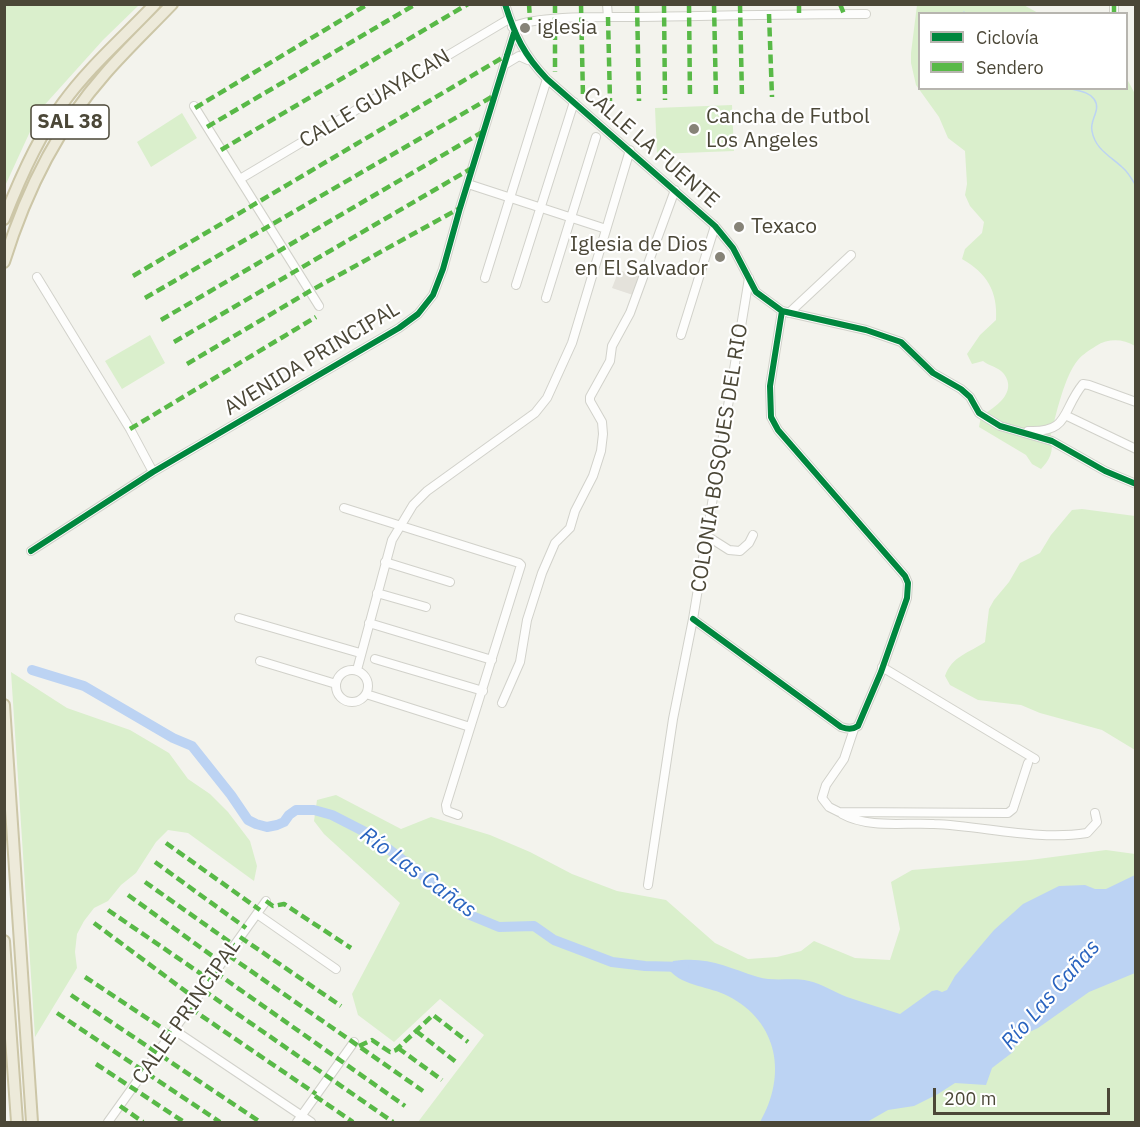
<!DOCTYPE html>
<meta charset="utf-8">
<style>
body{margin:0}
#map{position:relative;width:1140px;height:1127px;overflow:hidden;background:#f3f3ed;font-family:"IBM Plex Sans",sans-serif}
canvas{display:block}
.frame{position:absolute;inset:0;border:6px solid #4b4737;pointer-events:none}
.legend{position:absolute;left:918px;top:12px;width:210px;height:78px;box-sizing:border-box;background:#fff;border:2px solid #b7b5af;margin:0;padding:8px 10px;list-style:none;font-size:18px;color:#4b4737}
.legend li{display:flex;align-items:center;gap:12px;height:30px}
.legend b{width:30px;border:2px solid #b7b5af}
.scale{position:absolute;left:933px;top:1088px;width:177px;height:27px;box-sizing:border-box;border:3px solid #4b4737;border-top:0;padding-left:8px;font-size:18px;line-height:21px;white-space:nowrap;color:#4b4737;-webkit-text-stroke:4px #fff;paint-order:stroke}
</style>
<div id="map">
<canvas width="1140" height="1127"></canvas>
<div class="frame"></div>
<ul class="legend">
<li><b style="height:8px;background:#00873e"></b>Ciclovía</li>
<li><b style="height:8px;background:#58b947"></b>Sendero</li>
</ul>
<div class="scale">200 m</div>
</div>
<script>
const g = document.querySelector('canvas').getContext('2d');
g.lineJoin = 'round';
function paint(path, color) {
  g.fillStyle = color;
  g.fill(path, 'evenodd');
}
function trace(path, color, width, dash) {
  g.strokeStyle = color;
  g.lineWidth = width;
  g.lineCap = dash ? 'butt' : 'round';
  g.setLineDash(dash || []);
  g.stroke(path);
}
function write(font, color, halo, rows, align = 'center') {
  g.font = font + ' "IBM Plex Sans",sans-serif';
  g.lineWidth = 4.5;
  g.setLineDash([]);
  g.textBaseline = 'middle';
  g.strokeStyle = halo;
  g.fillStyle = color;
  for (const [text, x, y, turn = 0] of rows) {
    g.save();
    g.translate(x, y);
    g.rotate((+turn || 0) * Math.PI / 180);
    g.textAlign = isNaN(turn) ? turn : align;
    if (halo) g.strokeText(text, 0, 0);
    g.fillText(text, 0, 0);
    g.restore();
  }
}
paint(new Path2D(`
 M619,270l24,8 -7,18 -24,-8z`), '#e4e2db');
paint(new Path2D(`
 M5,4l134,1 -36,35 -63,70 -35,76z
 M1022,4l16,9 -118,1v74h206l1,-9 7,13 2,9 -1,245c-12,-7 -26,-8 -39,0 -8,5 -16,10 -21,18 -12,18 -20,54 -25,75 5,11 -1,22 -9,30l-9,-5 -6,-9 -47,-28 2,-11c13,-8 37,-23 23,-42 -5,-7 -15,-8 -21,-13l-11,3 -5,-10 13,-19 16,-15c2,-28 -9,-47 -34,-61l3,-10 17,-16 2,-11 -14,-16 -5,-11 2,-11 -2,-33 -17,-13 -9,-21 -23,-32 -5,-22v-10l6,-48z
 M732,105l2,46 -77,3 -2,-46z
 M182,113l15,25 -46,29 -14,-25z
 M150,335l15,28 -43,26 -17,-28z
 M1082,509l53,7v234l-33,-20 -62,-17 -19,-8 -43,-5 -28,-15 -5,-9c7,-20 24,-23 40,-34l4,-33 5,-9 15,-18 11,-19 20,-10 11,-18 21,-25z
 M11,672l56,36 63,22 39,23 19,26 22,15 18,18 22,29 7,25 -3,15 -66,-48 -20,-3 -12,12 -20,31 -15,12 -13,16 -14,7 -10,13 -7,13 -2,18 2,16 -42,69z
 M336,795l65,34 30,-12 59,18 40,17 42,22 45,17 49,9 49,43 33,16 29,-2 24,-6 13,-10 41,17 35,2 10,-31 -9,-47 21,-12 118,-10 76,-10 29,4v268h-717l66,-87 -44,-36 -46,43 -36,-27 -6,-21 48,-91 -76,-69 -10,-13 3,-21z`), '#daefcc');
paint(new Path2D(`
 M1135,875v98l-46,19 -51,36 -15,7 -6,5 -4,12 -21,16 -6,17 -31,-2 -17,11 -24,12 -26,4 -21,12h-107c27,-46 19,-100 -32,-126 -19,-10 -43,-9 -58,-25l3,-10c35,-5 53,6 85,16 16,5 34,0 51,4 13,3 25,11 38,16 17,6 35,11 53,17l32,-23 5,-1 5,2 5,-2 8,-14 39,-46 29,-26 36,-18 26,-1 10,4h11z`), '#bcd3f3');
trace(new Path2D(`
 M964,12l1,2
 M1068,88c9,3 20,3 26,11 8,11 -5,21 -2,32 3,18 18,25 30,36 6,5 10,12 14,19`), '#bcd3f3', 1.5);
trace(new Path2D(`
 M32,670l52,16 89,52 19,8 39,49 17,25 8,4 11,3 10,-2 7,-3 5,-7 7,-5h18l18,5 37,19 80,62 21,19 29,12 35,-1 20,14 58,22 33,4 39,1`), '#bcd3f3', 10);
const minor = new Path2D(`
 M505,4c10,32 19,51 42,75l168,147 18,22 23,44 26,19 84,19 35,12 32,31 28,16 9,8 9,16 21,13 52,15 53,30 31,13
 M607,4l1,13
 M1114,4v10
 M512,27c25,-12 91,-10 122,-10 77,-1 155,-3 232,-3
 M504,65l15,-9 9,4
 M194,106l125,200
 M240,179l269,-160
 M468,184l138,45
 M37,277l93,152 23,43
 M485,278l62,-199
 M516,285l58,-183
 M546,298l50,-161
 M789,313l62,-58
 M681,335l34,-109
 M1065,415l71,34
 M1028,431c42,2 33,-20 55,-47l6,1 47,17
 M344,508l175,55 2,2 -75,240 1,6 11,4
 M707,536l22,14 11,1 9,-8 4,-8
 M31,551l122,-79 246,-144 19,-14 15,-19 10,-26 17,-61 54,-175
 M385,562l65,20
 M377,593l49,14
 M239,618l121,35
 M693,619l148,108c6,2 11,3 17,-1l23,-54 26,-74 1,-15 -3,-7 -127,-146 -7,-13 -1,-31 12,-75
 M369,623l123,37
 M375,659l108,32
 M260,661l76,23
 M882,667l153,92
 M336 686a16 16 0 1 1 32 0a16 16 0 1 1-32 0Z
 M357,670l35,-130 21,-35 14,-14 108,-78 12,-15 25,-55 58,-193
 M366,694l104,33
 M502,703l18,-41 7,-42 15,-47 13,-30 15,-15 5,-17 18,-35 8,-25 2,-17 -1,-12 -12,-21v-4l20,-36 2,-15 18,-33 45,-123
 M854,729l-10,30 -18,26 -4,13 7,9 10,5 169,1 5,-4 15,-46
 M842,814c27,15 64,8 92,10 50,2 103,17 153,9l10,-11 -2,-9
 M648,885l25,-166 20,-100 56,-341
 M257,914l79,55
 M174,1030l137,92
 M108,1122l158,-221
 M297,1122l57,-80`);
const highway = new Path2D(`
 M4,219c14,-36 36,-85 59,-116 26,-36 61,-66 92,-99
 M4,262c21,-68 54,-135 101,-188 21,-24 45,-47 67,-70
 M4,705l28,417
 M4,941l13,181`);
trace(minor, '#d1d1ca', 10);
trace(highway, '#ccc6a7', 14);
trace(minor, '#fdfdfc', 8);
trace(highway, '#edeada', 10);
trace(new Path2D(`
 M529,4l1,16
 M555,4v68
 M581,4l2,93
 M637,4l2,97
 M664,4l1,96
 M689,4l1,94
 M714,4l2,94
 M740,4l2,93
 M799,4v10
 M840,4l4,10
 M1114,4v10
 M769,14l3,83
 M608,17l2,84
 M195,108l173,-104
 M207,127l209,-123
 M221,150l247,-146
 M133,276l374,-221
 M145,298l350,-203
 M161,320l323,-189
 M174,342l298,-174
 M187,364l123,-73 150,-83
 M130,429l186,-112
 M166,843l94,67
 M155,862l91,66
 M145,882l89,63
 M128,895l94,68
 M266,901l7,5 11,-2 67,44
 M108,910l102,70
 M94,923l102,76
 M240,937l101,69
 M228,955l195,136
 M215,972l190,134
 M85,977l86,57
 M203,990l190,132
 M71,995l189,127
 M190,1008l126,86
 M57,1013l163,109
 M416,1031l40,31
 M359,1046l13,-6 18,12 6,-2 37,-35 35,27
 M398,1048l44,32
 M96,1064l88,58
 M315,1096l38,26
 M120,1106l23,16`), '#58b947', 4.5, [9, 4.5]);
trace(new Path2D(`
 M505,4c10,32 19,51 42,75l168,147 18,22 23,44 26,19 84,19 35,12 32,31 28,16 9,8 9,16 21,13 52,15 53,30 31,13
 M31,551l122,-79 246,-144 19,-14 15,-19 10,-26 17,-61 54,-175
 M693,619l148,108c6,2 11,3 17,-1l23,-54 26,-74 1,-15 -3,-7 -127,-146 -7,-13 -1,-31 12,-75`), '#00873e', 6);
for (const [x, y, r, color] of [
 [525,28,6,"#868377"],
 [694,129,6,"#868377"],
 [739,227,6,"#868377"],
 [720,257,6,"#868377"]
]) {
  const dot = new Path2D();
  dot.arc(x, y, r, 0, 2 * Math.PI);
  g.fillStyle = color;
  g.fill(dot);
  trace(dot, '#fff', 2);
}
for (const [x, y, w] of [
 [70,122,78]
]) {
  const box = new Path2D();
  box.roundRect(x - w / 2, y - 17, w, 34, 4.5);
  g.fillStyle = '#fff';
  g.fill(box);
  trace(box, '#4b4737', 1.5);
}
write('bold 20px', '#4b4737', null, [
 ["SAL 38",70,122]
]);
write('21px', '#4b4737', '#fff', [
 ["iglesia",537,28],
 ["Cancha de Futbol",706,117],
 ["Los Angeles",706,141],
 ["Texaco",751,227],
 ["Iglesia de Dios",708,245,"right"],
 ["en El Salvador",708,269,"right"]
], 'left');
write('21px', '#4b4737', '#fff', [
 ["CALLE GUAYACAN",375,99,-31],
 ["CALLE LA FUENTE",651,148,41],
 ["AVENIDA PRINCIPAL",312,359,-31],
 ["COLONIA BOSQUES DEL RIO",720,458,-81],
 ["CALLE PRINCIPAL",187,1012,-55]
]);
write('italic 22px', '#2963bf', '#fff', [
 ["Río Las Cañas",418,873,36],
 ["Río Las Cañas",1051,995,-49]
]);
</script>
